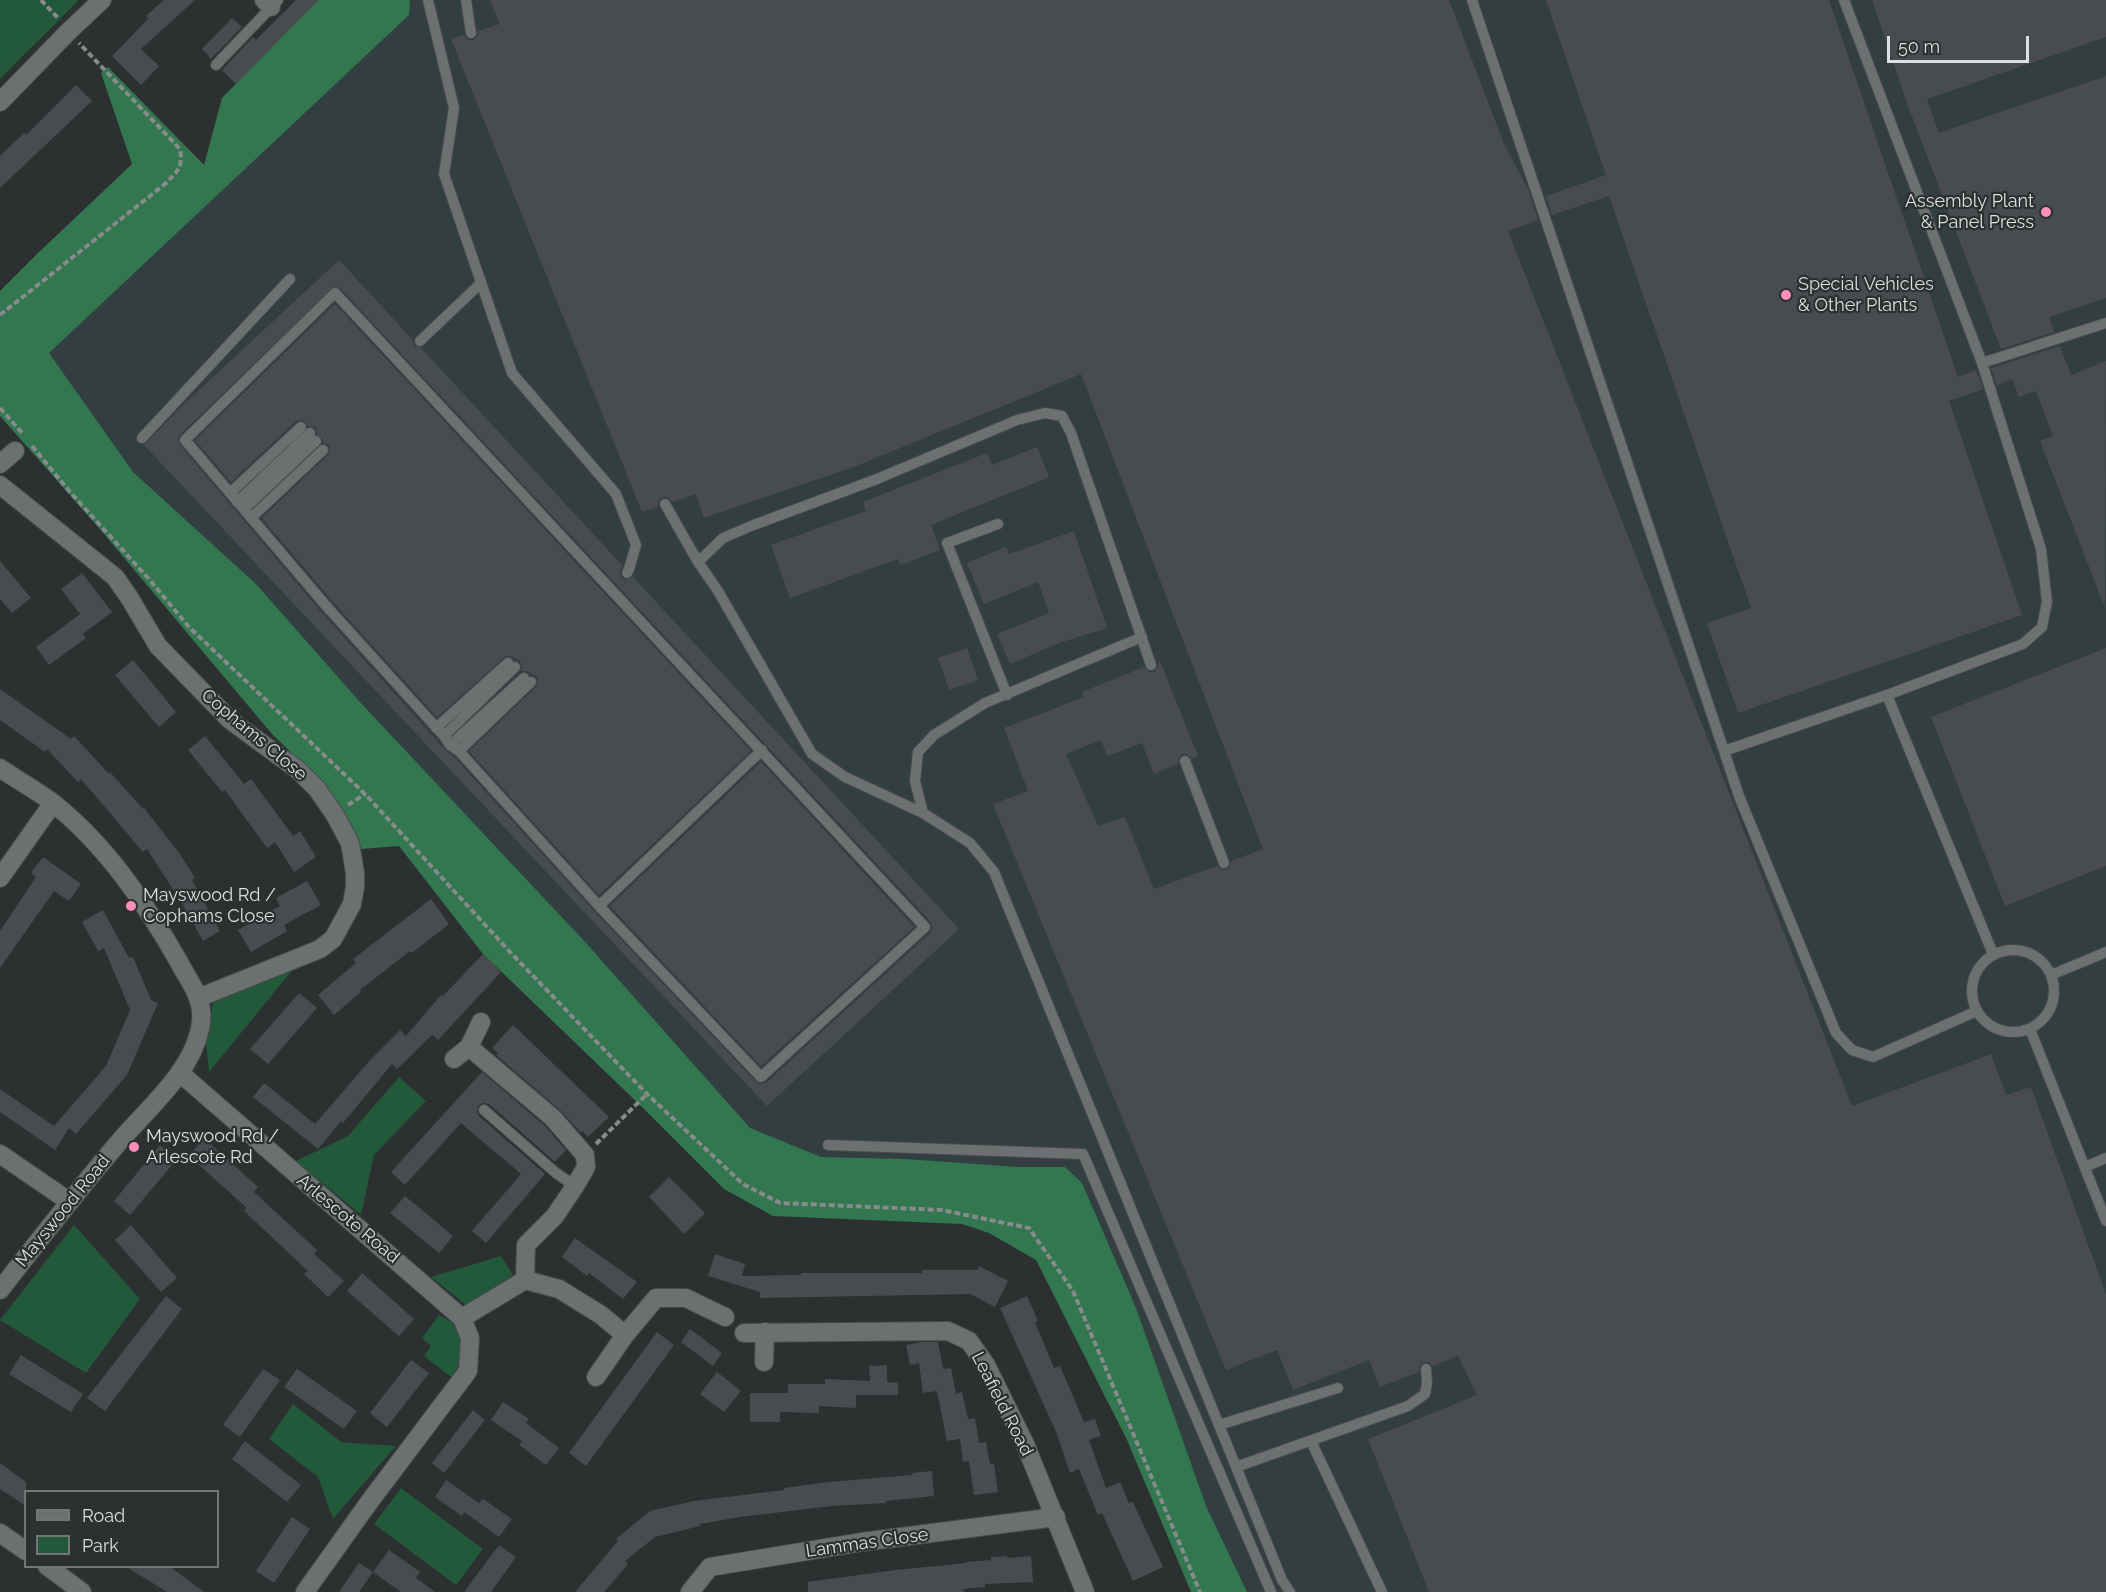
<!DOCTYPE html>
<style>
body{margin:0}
#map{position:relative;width:2106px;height:1592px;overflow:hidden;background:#2c3031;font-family:Raleway,sans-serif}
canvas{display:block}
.legend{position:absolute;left:24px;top:1490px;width:195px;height:78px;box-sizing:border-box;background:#2c3031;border:2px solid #737677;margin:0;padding:8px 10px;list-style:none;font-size:18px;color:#dddfe0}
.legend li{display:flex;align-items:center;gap:12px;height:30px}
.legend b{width:30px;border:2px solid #737677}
.scale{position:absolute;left:1887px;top:36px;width:142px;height:27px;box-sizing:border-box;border:3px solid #dddfe0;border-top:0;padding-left:8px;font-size:18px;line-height:21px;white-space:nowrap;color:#dddfe0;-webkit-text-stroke:4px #2c3031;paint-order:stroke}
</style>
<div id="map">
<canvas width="2106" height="1592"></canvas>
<ul class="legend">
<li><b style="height:8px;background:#6c7071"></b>Road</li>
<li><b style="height:16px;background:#21593a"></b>Park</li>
</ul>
<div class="scale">50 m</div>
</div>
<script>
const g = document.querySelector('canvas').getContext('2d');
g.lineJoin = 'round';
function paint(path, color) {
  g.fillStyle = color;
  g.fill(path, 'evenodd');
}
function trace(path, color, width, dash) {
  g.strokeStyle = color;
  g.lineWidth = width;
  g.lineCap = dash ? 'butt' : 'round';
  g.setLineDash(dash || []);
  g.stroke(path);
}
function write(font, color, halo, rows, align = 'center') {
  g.font = font + ' Raleway,sans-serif';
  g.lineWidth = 4.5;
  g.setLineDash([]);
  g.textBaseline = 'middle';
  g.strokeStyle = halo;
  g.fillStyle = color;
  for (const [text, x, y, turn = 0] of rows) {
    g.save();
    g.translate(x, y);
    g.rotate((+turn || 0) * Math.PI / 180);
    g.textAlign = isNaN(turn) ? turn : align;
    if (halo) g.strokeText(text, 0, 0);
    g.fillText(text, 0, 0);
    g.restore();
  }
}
paint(new Path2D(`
 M317,0h1789v1592h-900l-176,-367 -285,-43 -745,-862 187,-157 -1,-16 18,18 18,-67z`), '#333e40');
paint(new Path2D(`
 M0,0h79l-79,79z
 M295,967l-86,105 -3,-29 7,-41z
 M399,1077l27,24 -52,54 -13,60 -65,-54 52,-25z
 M74,1225l66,74 -54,74 -86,-53z
 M501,1256l12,19 -47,30 -35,-28z
 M439,1315l20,11c5,23 7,32 -8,51l-27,-21 7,-10 -9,-8z
 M293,1404l48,38 55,4 -63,73 -15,-42 -49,-38z
 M401,1488l82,61 -27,36 -82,-61z`), '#21593a');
paint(new Path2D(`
 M318,0h92l-1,15 -360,338 84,119 123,112 103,117 227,242 164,185 71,29 85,2 111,8h48l17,16 54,125 70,198 41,86h-56l-64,-152 -91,-180 -47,-27 -27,-9 -189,-8 -49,-27 -81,-81 -160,-154 -84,-108 -38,3 -18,-39 -20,-26 -51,-50 -173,-206 -99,-112v-125l38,-38 94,-89 -31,-91 7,-6 96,98 18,-67z`), '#327750');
paint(new Path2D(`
 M164,0h31l-54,49 18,17 -18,19 -29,-29 36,-37 -2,-3z
 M296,0h22l-82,84 -14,-14 31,-33 3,3z
 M490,0h959l55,144 24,45 10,31 -30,11 344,875 139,-52 15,41 25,-8 75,207v298h-677l-61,-153 109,-44 -19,-39 -25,10 -4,-4 -7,1 -3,3v6l-39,15 -11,-27 -76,30 -16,-40 -51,20 -233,-566 35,-13 -24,-63 80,-31 -2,-5 62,-25 5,5h5l4,-5v-5l2,-1 38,95 -6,3 -5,-5h-5l-4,5v5l-24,10 -12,-31 -35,13 -6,-16 -35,14 32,72 27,-9 29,72 63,-23 3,3 6,1 4,-3 1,-6 32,-12 -182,-475 -225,92 -152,52 -8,-24 -24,8 -4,-5h-6l-4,4v6l-16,5 -191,-473 13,-4 4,5h5l5,-4v-5l22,-7z
 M1546,0h283l129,377 18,-7 7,19 -34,12 73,214 -284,98 -31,-90 44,-15 -142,-412 -57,19 -6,-19 60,-21z
 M1872,0h234v37l-179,62 12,34 167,-57v222l-57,19 5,15 -53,17 -93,-243z
 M232,18l10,9 -31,32 -9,-10z
 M76,85l16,16 -92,87v-32l24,-23 2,2z
 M339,260l74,80 1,6 7,2 201,217 -2,8 1,5 6,2 6,-3 326,352 -192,177 -623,-661 39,-40zM334,286l6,2 591,634 1,7 -2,4 -164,150 -7,1 -3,-2 -162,-171 -140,-154 -9,-7 -123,-137 -143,-169 -1,-6 2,-3z
 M335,304l416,447 -152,144 -130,-144 67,-64 2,-3 -1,-7 -10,-6h-6l1,-5 -2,-5 -9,-5h-5l-69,61 -103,-114 -72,-85 68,-65 -1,-8 -6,-2v-4l-6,-5 -1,-6 -8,-2 -4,-6 -8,1 -65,61 -36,-42z
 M2060,346l11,29 35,-14 -1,247 -65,-167 13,-5 -17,-45 -17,6 -7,-18 -15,6 -6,-17z
 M1037,447l12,30 -118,48 9,25 -40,15 -2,-6 -108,39 -19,-53 95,-34 -3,-9 124,-49 5,12z
 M1074,531l33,97 -48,15 -49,21 -13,-30 52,-21 -11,-31 -54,22 -17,-41 39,-16 3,7z
 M0,561l31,37 -19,15 -12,-14z
 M82,573l30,39 -29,22 3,4 -37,27 -13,-18 44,-33 -19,-25z
 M967,648l11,32 -29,10 -11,-32z
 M2106,648v218l-101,40 -74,-189z
 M133,660l43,52 -17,15 -44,-52z
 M0,689l71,50 3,-3 35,38 1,-2 33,37 1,-1 36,46 15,24 -3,2 28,51 -17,10 -28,-51 -1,1 -27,-42 -4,3 -62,-73 -3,3 -31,-33 -2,3 -45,-32z
 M205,736l39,48 7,-5 42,57 7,-5 16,26 -22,15 -19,-30 -8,6 -42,-58 -3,2 -34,-42z
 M761,762l153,165 -153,139 -151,-160z
 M43,857l38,27 -12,17 -15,-10 -54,77v-37l36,-54 -5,-4z
 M307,881l14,24 -37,20 3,6 -36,21 -13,-22 42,-24 -4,-8z
 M431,899l18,25 -37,29 -2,-2 -50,39 1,2 -27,23 -16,-20 38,-32 -3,-4z
 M103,910l26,48 4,-1 18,43 7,3 -31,72 -51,59 -7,-6 -14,22 -55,-38v-23l54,37 52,-60 24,-56 -26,-62 -6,3 -16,-29z
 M483,954l18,18 -63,68 -6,-5 -35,34 -5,-5 -49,59 -2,-2 -23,28 -65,-52 11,-14 51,41 56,-65 29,-29 6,6 35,-41 2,1z
 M299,993l18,15 -49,56 -18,-15z
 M513,1025l96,92 -21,20 -6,-6 -1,2 -21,-23 -64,-55 2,-2 -6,-5z
 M482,1072l63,54 21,24 -11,12 -66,-58 -7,-1 -4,3 -1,6 2,4 66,58 -59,69 -14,-12 49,-57 -60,-51 -56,62 -14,-13z
 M204,1138l54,49 -4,5 63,58 -3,4 30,27 -16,16 -24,-23 4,-3 -64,-60 3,-3 -58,-52z
 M160,1145l17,14 -47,56 -16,-14z
 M669,1177l36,36 -21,21 -35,-37z
 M405,1196l48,40 -14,17 -49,-40z
 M131,1225l46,53 -16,14 -46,-52z
 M575,1238l62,44 -14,17 -34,-26 -2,3 -25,-19z
 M715,1254l30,10 -3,12 59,-1v-2h121v-3h55l2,-4 29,15 -13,26 -25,-13 -210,4v-6l-52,-16z
 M362,1273l52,46 -15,17 -52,-45z
 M166,1296l16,13 -77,102 -18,-13z
 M1027,1296l11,25 -3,1 19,46 6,-2 24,56 11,-3 6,17 -12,4 17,48 14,-6 9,21 4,-1 30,65 -30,14 -31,-68 -4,2 -19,-46 -9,4 -13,-39 -57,-126z
 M690,1329l32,24 -9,13 -32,-24z
 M657,1332l17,13 -88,121 -17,-13z
 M922,1342h16l5,27 8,-1 5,26 6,-2 6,27 7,-1 4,25 7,-1 4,22h4l4,28 -24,3 -5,-34 -6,1 -3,-23 -13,2 -10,-50 -14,2 -4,-30 -9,2 -4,-20z
 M21,1355l62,39 -12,18 -62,-38z
 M411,1360l18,13 -42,54 -17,-14z
 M887,1365v17l11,1v12h-42v13l-37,-2v7l-39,-1v10h-30v-29h38v-9h37v-5l45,2 -1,-15z
 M263,1369l17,11 -40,57 -17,-12z
 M297,1369l60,42 -13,18 -60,-42z
 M717,1372l24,19 -17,21 -24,-18z
 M503,1402l26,17 -3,4 33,25 -13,17 -27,-20 3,-4 -31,-21z
 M473,1410l12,10 -41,53 -12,-10z
 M245,1441l56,44 -14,17 -55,-43z
 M0,1463l26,19v24l-26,-17z
 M932,1471l2,25 -48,5v2l-54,3 -92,11 -40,7v2l-45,11 -30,24 3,3 -24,28h-29l43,-51 -2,-2 34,-28 44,-10 90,-11v-2l45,-6 83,-7v-2z
 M446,1480l33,23 4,-4 29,20 -13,18 -35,-25 -2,4 -27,-19z
 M292,1517l18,12 -36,54 -18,-12z
 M499,1545l17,12 -25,35h-27z
 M389,1550l31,22 -4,6 19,14h-34l-28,-20z
 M1007,1556v2l24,-2 2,26 -48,2v3l-22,2 1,3h-156v-10l87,-12 72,-7 -1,-1 25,-2v-3z
 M359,1563l14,9 -14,20h-20z
 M125,1566h44l35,26h-37z`), '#494c4e');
const lane = new Path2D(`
 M428,0l26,108 -10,66 68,199 104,121 20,51 -7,24 -2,4
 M466,0l5,33
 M1472,0l252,751 163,-56 106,259
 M1844,0l138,363 59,186 6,53 -5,25 -19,17 -136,51
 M216,65l62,-65
 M420,341l61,-58
 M1982,363l124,-40
 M142,438l148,-159
 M230,493l71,-66
 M237,502l73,-69
 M665,504l33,58 20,29 94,163 33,23 78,36 47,30 24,29 288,708 8,12
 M244,509l72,-68
 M251,518l72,-68
 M998,524l-51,19 60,152
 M698,562l25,-24 28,-12 126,-47 140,-59 28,-7 17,3 9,17 80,232
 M436,728l72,-65
 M444,736l71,-69
 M450,745l74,-67
 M459,751l72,-69
 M1724,751l15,45 97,237 16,17 21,7 104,-46
 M1185,761l39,102
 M923,813l-8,-32 3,-29 16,-17 51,-32 157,-66
 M599,906l-140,-155 -9,-6 -6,-9 -116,-128 -143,-168 150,-147 590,634 -164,150 -162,-171 163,-156
 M1972 991a41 41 0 1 1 82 0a41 41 0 1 1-82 0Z
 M2051,975l55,-23
 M2030,1029l76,192
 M484,1110l72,63 19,13
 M828,1145l255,9 188,438
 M2085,1167l21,-9
 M1219,1425l119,-37
 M1311,1441l71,151
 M1236,1467l172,-61 17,-12 2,-11 -1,-14`);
const street = new Path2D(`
 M264,0l7,7
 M0,102l68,-70 34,-32
 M0,464l15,-13
 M0,485l115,92 14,20 29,49 72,74 68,50 19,19 18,26 15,28 5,30v14l-3,17 -19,35 -13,10 -122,49
 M0,768c17,12 36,22 53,35 53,42 93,101 126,159 6,12 15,24 19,36 4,10 4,21 2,31 -9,44 -53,80 -81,113 -41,48 -80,98 -119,148
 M0,878l53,-75
 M481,1022l-12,25 84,71 32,37 1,12 -11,19 -20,30 -29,29 -1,35
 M454,1059l15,-12
 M180,1073l282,245 8,20 -2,33 -98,130 -65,91
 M0,1154l70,48
 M462,1318l63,-38 34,9 42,26 24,20 31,-37h30l39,19
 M744,1333l204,-2 21,10 17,24 39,79 60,148
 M764,1362l1,-30
 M596,1377l29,-42
 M0,1533l26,18
 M47,1566l35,26
 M690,1592l20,-25 152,-25 194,-25`);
trace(lane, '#494c4d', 12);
trace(street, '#494c4d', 20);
trace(new Path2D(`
 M41,0l18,19
 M0,315l165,-131c13,-13 18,-17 15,-35l-101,-106
 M0,408l22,25
 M32,446l38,46 78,86 41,49 176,167 145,158 137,142 96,90 37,19 162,7 87,18 44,63 127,301
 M348,805l17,-11
 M596,1144l51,-50`), '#888b8c', 4, [6, 3]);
trace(lane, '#6c7071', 10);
trace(street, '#6c7071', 18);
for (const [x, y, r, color] of [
 [2046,212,6,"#ff8eb9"],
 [1786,295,6,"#ff8eb9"],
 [131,906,6,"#ff8eb9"],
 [134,1147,6,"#ff8eb9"]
]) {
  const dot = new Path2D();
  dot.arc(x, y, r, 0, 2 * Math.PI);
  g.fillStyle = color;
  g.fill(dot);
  trace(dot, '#2c3031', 2);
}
write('18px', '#dddfe0', '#2c3031', [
 ["Assembly Plant",2034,202,"right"],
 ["& Panel Press",2034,223,"right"],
 ["Special Vehicles",1798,285],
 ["& Other Plants",1798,306],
 ["Mayswood Rd /",143,896],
 ["Cophams Close",143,917],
 ["Mayswood Rd /",146,1137],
 ["Arlescote Rd",146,1158]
], 'left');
write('18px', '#dddfe0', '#2c3031', [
 ["Cophams Close",254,735,40],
 ["Mayswood Road",63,1211,-51],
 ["Arlescote Road",348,1219,40],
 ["Leafield Road",1002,1404,63],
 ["Lammas Close",867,1543,-8]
]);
</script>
